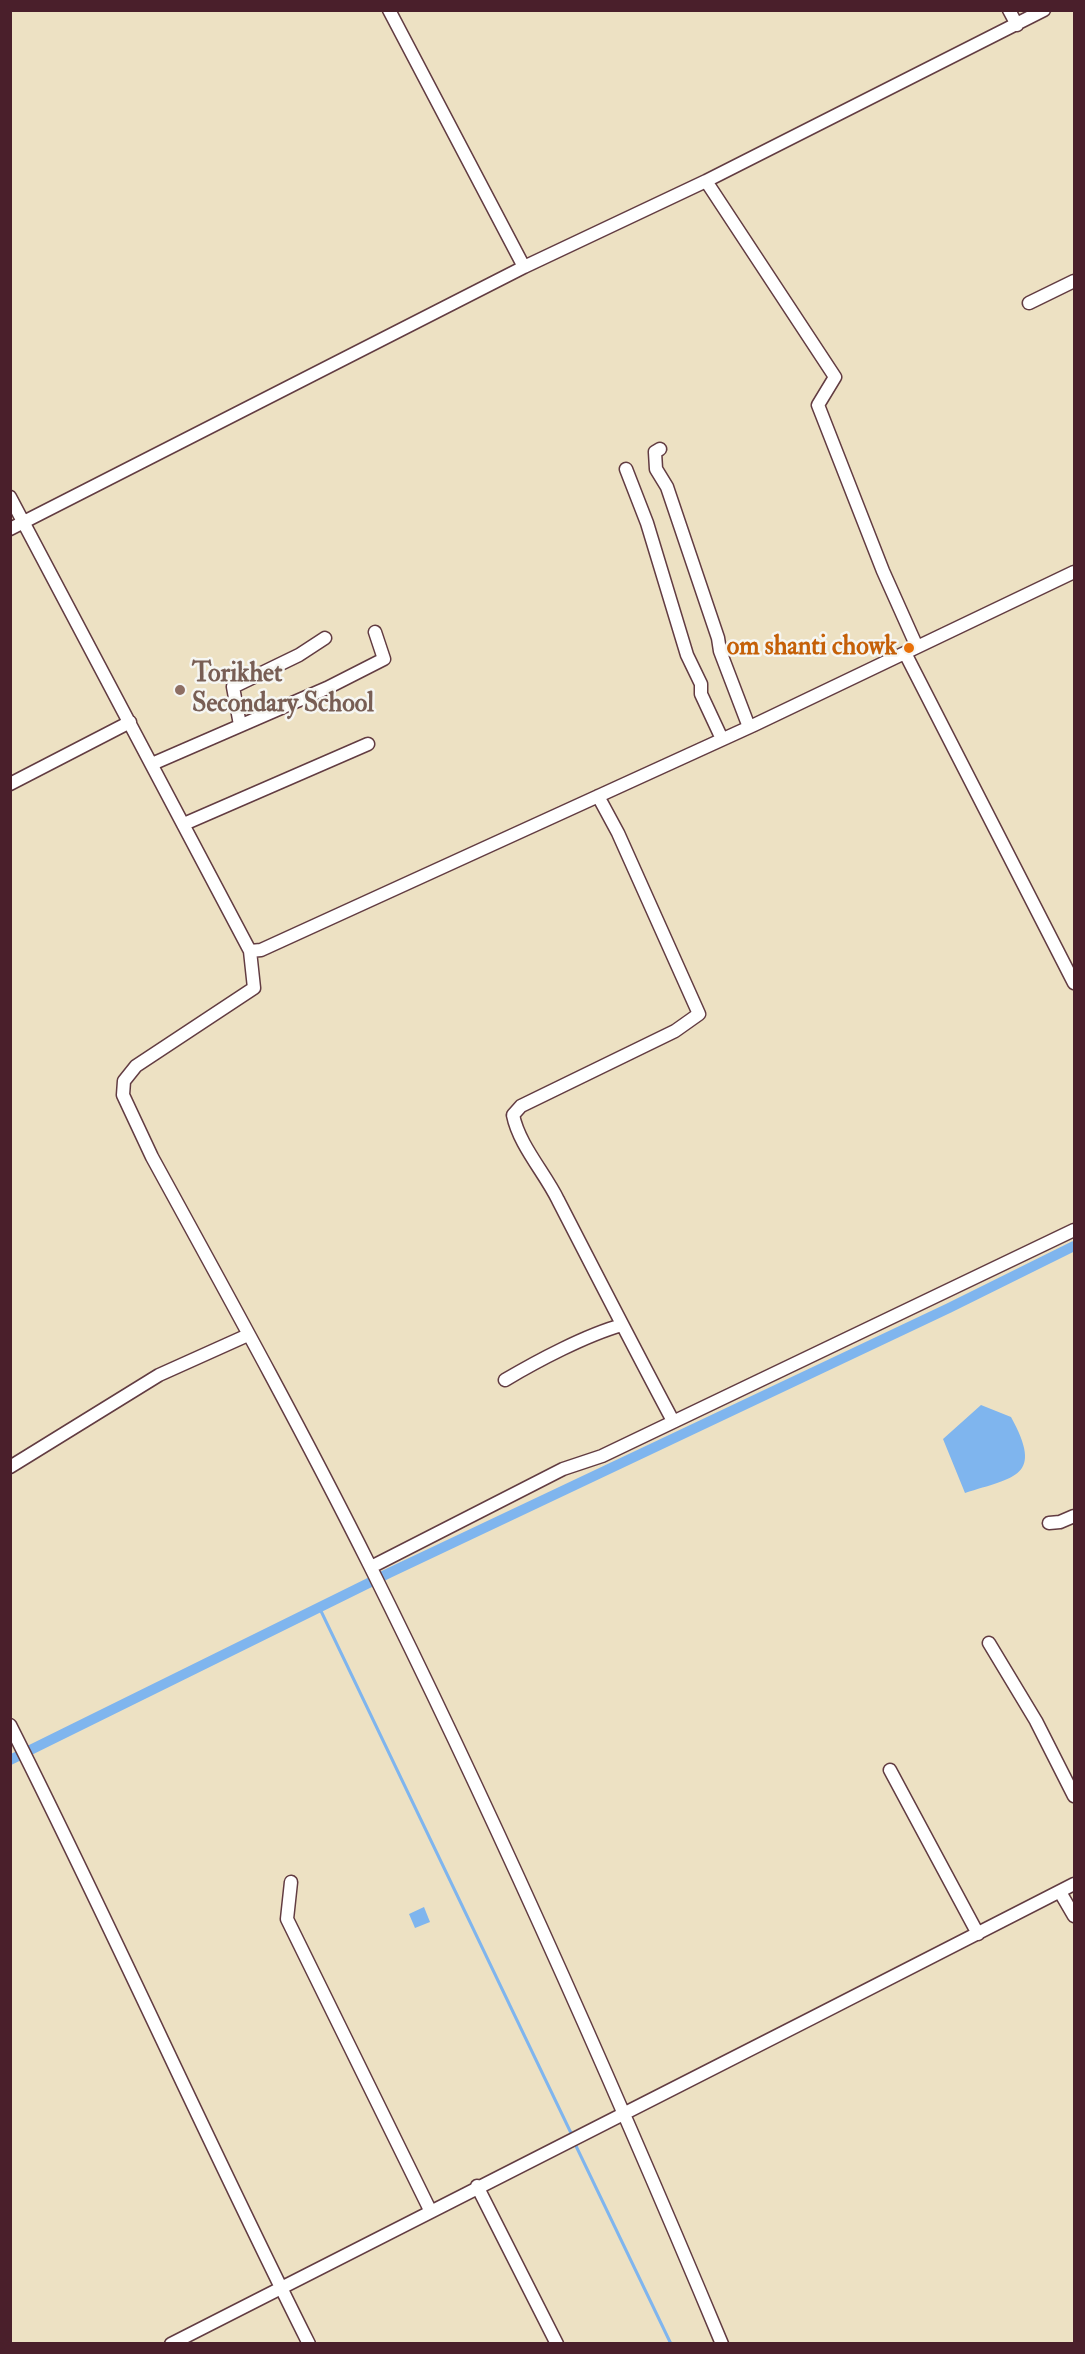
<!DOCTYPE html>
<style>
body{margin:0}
#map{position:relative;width:1085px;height:2354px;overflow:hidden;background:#ede1c3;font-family:"IM FELL Double Pica",serif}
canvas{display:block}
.frame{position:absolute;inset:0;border:12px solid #4a1f2b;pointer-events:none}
</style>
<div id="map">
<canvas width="1085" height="2354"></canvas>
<div class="frame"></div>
</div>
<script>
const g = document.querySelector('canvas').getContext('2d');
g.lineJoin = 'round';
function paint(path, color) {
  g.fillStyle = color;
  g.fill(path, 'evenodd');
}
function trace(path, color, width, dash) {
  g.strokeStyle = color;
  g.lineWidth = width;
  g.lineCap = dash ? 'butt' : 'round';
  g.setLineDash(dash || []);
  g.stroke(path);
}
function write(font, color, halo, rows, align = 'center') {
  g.font = font + ' "IM FELL Double Pica",serif';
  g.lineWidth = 5;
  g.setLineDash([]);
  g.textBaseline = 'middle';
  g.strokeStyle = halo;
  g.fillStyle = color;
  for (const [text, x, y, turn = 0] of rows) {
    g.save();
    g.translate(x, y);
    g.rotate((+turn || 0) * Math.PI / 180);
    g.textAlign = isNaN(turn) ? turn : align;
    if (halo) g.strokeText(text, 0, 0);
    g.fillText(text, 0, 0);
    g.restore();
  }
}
paint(new Path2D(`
 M981,1405l30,12c33,60 4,60 -46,76l-22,-54z
 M424,1907l6,15 -15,6 -6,-14z`), '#7fb5ee');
trace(new Path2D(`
 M320,1609l251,524
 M576,2146l95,198`), '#7fb5ee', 3);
trace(new Path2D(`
 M10,1760l379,-187 560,-265 125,-62`), '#7fb5ee', 10);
const minor = new Path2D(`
 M389,10l135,257
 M1009,10l8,15
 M706,181l129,196 -17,28 65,166 34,76
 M1029,303l45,-22
 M660,449l-5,3 1,17 11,18 51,151 2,13 29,76
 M626,469l21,54 40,132 14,29v10l21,45
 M10,497l240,454 11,-1 493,-225 320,-153
 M10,529l514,-262 182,-86 338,-171
 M905,653l169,330
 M240,725l-7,-38 66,-32 26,-17
 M152,764l175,-76 57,-29 -9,-27
 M10,784l120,-62
 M598,796l20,37 81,181 -24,17 -154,75 -8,9c6,30 32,58 45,85 38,74 76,148 115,221
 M184,824l184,-80
 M250,951l4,37 -118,78 -12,15 -1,14 29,62c74,135 149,271 218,409 127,255 242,515 352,778
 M505,1380c32,-19 81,-45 117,-55
 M10,1467l149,-92 89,-40
 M1049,1523l11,-1 14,-6
 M371,1567l192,-98 39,-13 472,-226
 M989,1643l47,78 38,75
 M10,1725c103,204 196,414 299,619
 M890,1770l88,164
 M291,1882l-4,37 143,291
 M1060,1892l14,24
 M477,2186l80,158
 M171,2344c301,-156 603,-305 903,-460`);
trace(minor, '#623c42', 15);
trace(minor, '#fff', 12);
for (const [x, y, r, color] of [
 [909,648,6,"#e8710a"],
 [180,690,6,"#8d6e63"]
]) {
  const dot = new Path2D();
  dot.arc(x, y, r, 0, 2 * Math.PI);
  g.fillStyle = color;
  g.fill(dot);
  trace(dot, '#f6f6f2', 2);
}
write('bold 26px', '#c56008', '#f6f6f2', [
 ["om shanti chowk",897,648]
], 'right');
write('bold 26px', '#785e54', '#f6f6f2', [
 ["Torikhet",192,675],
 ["Secondary School",192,705]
], 'left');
</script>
